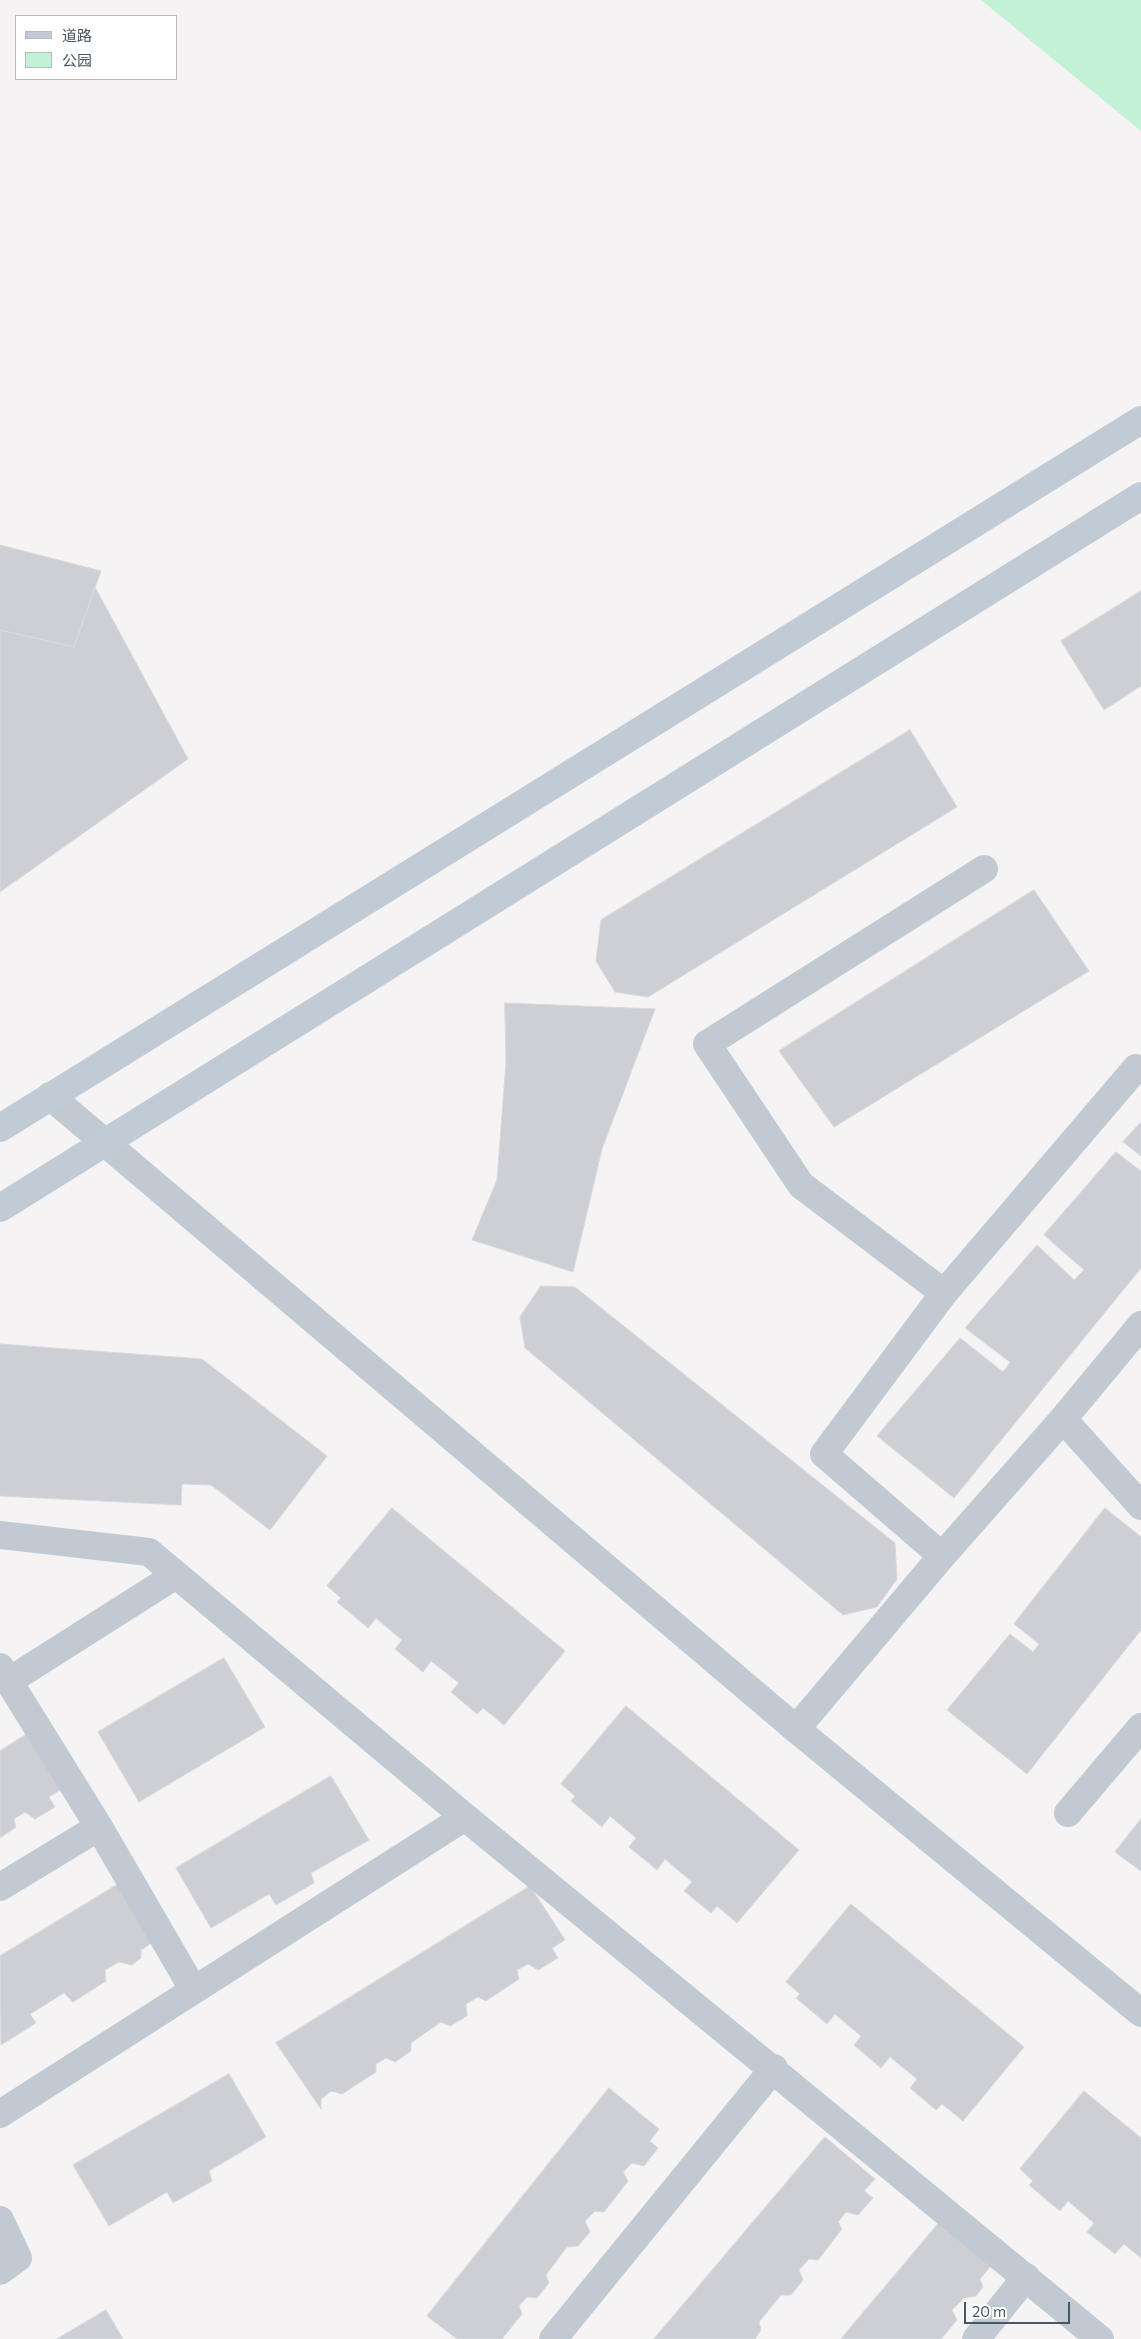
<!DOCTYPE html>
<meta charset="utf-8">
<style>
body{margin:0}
#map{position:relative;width:1141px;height:2339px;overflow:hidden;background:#f5f3f3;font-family:Commissioner,"Noto Sans SC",sans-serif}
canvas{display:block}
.legend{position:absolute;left:15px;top:15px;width:162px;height:65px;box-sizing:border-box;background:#fff;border:1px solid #b7bbc0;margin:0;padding:6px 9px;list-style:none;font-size:15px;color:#4a5661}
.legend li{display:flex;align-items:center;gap:10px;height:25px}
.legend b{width:25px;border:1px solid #b7bbc0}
.scale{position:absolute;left:964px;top:2302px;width:106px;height:22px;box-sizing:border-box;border:2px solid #4a5661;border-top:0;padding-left:6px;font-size:15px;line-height:18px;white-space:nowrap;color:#4a5661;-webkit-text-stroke:4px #fff;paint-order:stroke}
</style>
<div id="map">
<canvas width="1141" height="2339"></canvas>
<ul class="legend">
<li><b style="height:6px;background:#c1cbd6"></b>道路</li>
<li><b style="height:14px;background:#c3f1d5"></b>公园</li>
</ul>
<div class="scale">20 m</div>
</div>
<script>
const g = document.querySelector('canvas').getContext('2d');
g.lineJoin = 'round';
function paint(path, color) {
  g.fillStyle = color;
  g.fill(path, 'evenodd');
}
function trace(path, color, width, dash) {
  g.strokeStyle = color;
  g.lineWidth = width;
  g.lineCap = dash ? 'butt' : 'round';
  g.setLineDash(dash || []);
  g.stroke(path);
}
paint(new Path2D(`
 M981,0h160v131z`), '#c3f1d5');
const building = new Path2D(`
 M0,545l101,26 -27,76 -74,-17z
 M95,587l93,172 -188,133v-262l74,17z
 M1141,591v95l-37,24 -43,-69z
 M910,730l47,77 -309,190 -33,-5 -19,-31 5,-41z
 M1034,890l55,81 -255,156 -55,-76z
 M505,1003l150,6 -53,140 -29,123 -101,-32 25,-60 9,-118z
 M1141,1122v34l-18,-14z
 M1116,1152l25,19v97l-187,230 -77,-62 83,-98 43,34 7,-10 -45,-34 72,-83 37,35 10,-10 -40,-35z
 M541,1286l34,1 320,256 2,36 -20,28 -34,8 -318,-267 -5,-31z
 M0,1344l202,15 125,97 -57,74 -59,-45 -29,-1 -1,21 -181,-9z
 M392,1508l173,143 -61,74 -21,-17 -6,6 -26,-22 8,-9 -28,-22 -8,11 -28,-23 7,-9 -26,-22 -8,10 -31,-26 4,-4 -14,-12z
 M1105,1508l36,29v93l-114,144 -80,-64 63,-76 23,18 6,-8 -25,-20z
 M224,1658l41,69 -126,75 -41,-70z
 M626,1706l173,144 -62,73 -20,-17 -6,7 -27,-22 8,-9 -27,-23 -8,11 -28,-23 7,-9 -26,-22 -8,11 -31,-26 4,-5 -14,-12z
 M27,1734l35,55 -13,8 6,10 -20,12 -10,-7 -11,7 2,8 -16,11v-87z
 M331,1776l38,64 -58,33 3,10 -38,22 -7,-11 -58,34 -35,-60z
 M1141,1819v52l-26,-19z
 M125,1880l36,57 -20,13v8l-9,7 -13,-3 -14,8 1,11 -33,21 -9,-9 -34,21 6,9 -35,22 -1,-89z
 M530,1886l35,54 -13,8 6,10 -20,12 -10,-6 -11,6 2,9 -33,22 -8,-4 -12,7 1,12 -17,10 -9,-4 -30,21v8l-16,11 -9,-4 -10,6v8l-34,22 -11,-3 -10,8v10l-45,-66z
 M851,1904l173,143 -61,74 -21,-17 -6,6 -26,-22 7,-9 -27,-22 -9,11 -27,-23 7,-9 -26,-22 -8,10 -31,-26 4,-4 -14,-12z
 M229,2074l37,63 -57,34 3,10 -39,22 -6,-11 -58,34 -36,-61z
 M609,2088l50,41 -9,12 8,7 -14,18 -12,-3 -9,9 5,9 -24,31 -9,-1 -10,10 5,11 -12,14 -11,1 -21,28 3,8 -12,15 -10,-1 -8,9 3,8 -20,25h-45l-30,-23z
 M1084,2091l57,47v120l-17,-14 -9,10 -28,-22 7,-9 -26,-22 -8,10 -31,-26 4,-4 -13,-12z
 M825,2137l50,42 -11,12 9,7 -15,17 -12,-3 -8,10 4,7 -24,31 -9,-1 -10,11 4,10 -12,15h-10l-22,27 2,8 -6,9h-101z
 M943,2218l52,43 -15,18 3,8 -7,9 -12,2 -12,12 5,10 -16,19h-100z
 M106,2310l17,29h-66z`);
paint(building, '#cdcfd5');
trace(building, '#d7d9de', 1);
trace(new Path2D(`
 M50,1096l746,633 345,284
 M944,1293l-143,-108 -94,-141 277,-175
 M1063,1419l78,87
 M0,1535l149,17 316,265 635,522
 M942,1556l-118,-102 120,-161 192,-225
 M0,1667l99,160 94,162
 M9,1681l167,-106
 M796,1729l146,-173 121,-137 78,-94
 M1068,1813l73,-86
 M0,1887l99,-60
 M0,2114l465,-297
 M0,2220l18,38 -18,13
 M553,2339l221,-271
 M976,2339l50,-62`), '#c1cad2', 28);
trace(new Path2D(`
 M0,1128l1141,-708
 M0,1208l1141,-712`), '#c1cbd6', 28);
</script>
